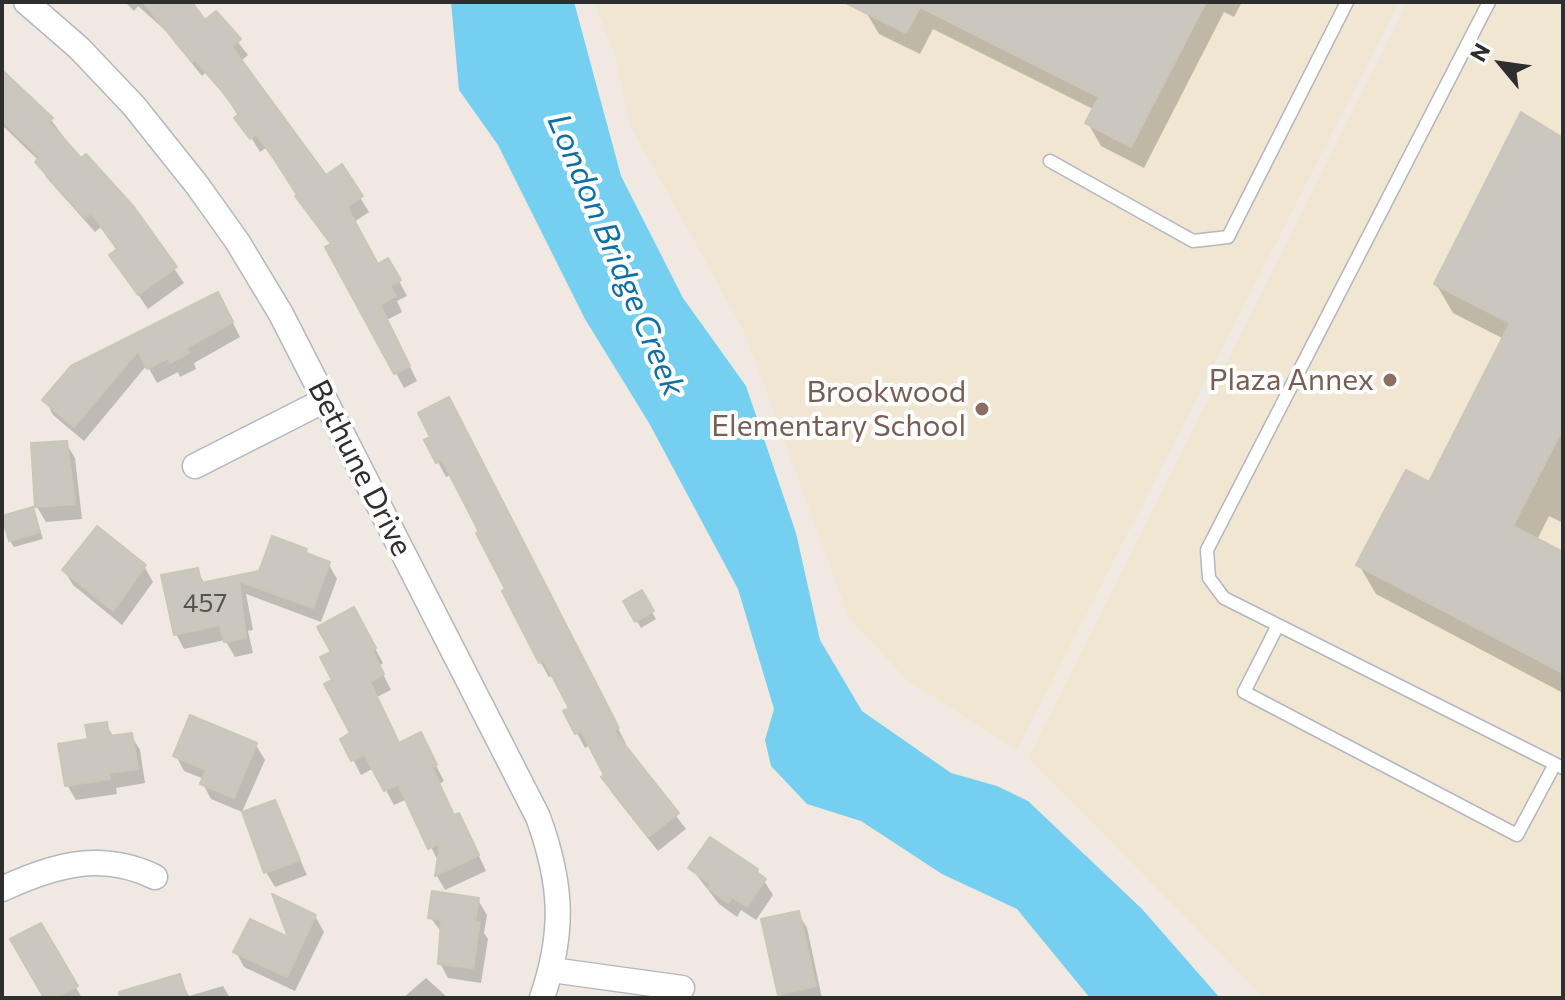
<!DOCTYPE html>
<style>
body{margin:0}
#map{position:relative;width:1565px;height:1000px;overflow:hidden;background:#efe9e1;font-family:Commissioner,sans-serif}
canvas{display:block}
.frame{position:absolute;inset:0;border:4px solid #2e2e2e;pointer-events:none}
.north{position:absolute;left:1461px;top:24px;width:80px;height:80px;-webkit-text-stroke:6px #fff;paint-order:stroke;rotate:299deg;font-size:22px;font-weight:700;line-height:32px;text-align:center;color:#2e2e2e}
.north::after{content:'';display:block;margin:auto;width:28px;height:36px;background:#2e2e2e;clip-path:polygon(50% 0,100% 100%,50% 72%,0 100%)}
</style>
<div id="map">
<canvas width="1565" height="1000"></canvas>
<div class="frame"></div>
<div class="north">N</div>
</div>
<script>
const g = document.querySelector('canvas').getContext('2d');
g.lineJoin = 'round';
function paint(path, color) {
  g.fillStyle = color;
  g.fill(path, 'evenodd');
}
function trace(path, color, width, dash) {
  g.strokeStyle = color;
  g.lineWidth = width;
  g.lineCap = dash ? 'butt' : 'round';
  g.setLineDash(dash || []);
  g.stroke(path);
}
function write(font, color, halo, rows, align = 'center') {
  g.font = font + ' Commissioner,sans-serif';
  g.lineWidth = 8;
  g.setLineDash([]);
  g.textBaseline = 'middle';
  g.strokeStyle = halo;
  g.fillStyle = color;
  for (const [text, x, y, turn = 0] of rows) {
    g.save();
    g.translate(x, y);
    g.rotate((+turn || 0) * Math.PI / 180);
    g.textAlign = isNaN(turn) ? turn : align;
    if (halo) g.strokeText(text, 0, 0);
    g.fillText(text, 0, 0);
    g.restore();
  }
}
paint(new Path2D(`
 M594,2h805l-382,748 -110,-70 -58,-62 -104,-285 -115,-208 -15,-69z
 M1408,2h155v996h-298l-237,-240z`), '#f0e6d1');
paint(new Path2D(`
 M451,2h123l47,174 62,122 63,88 50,147 24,107 42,71 89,62 46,13 31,15 114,108 78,89h-130l-73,-89 -75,-35 -81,-53 -54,-17 -36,-38 -6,-26 9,-31 -36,-120 -89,-166 -64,-104 -87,-174 -39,-55z`), '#75cff0');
paint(new Path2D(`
 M125,2h65l15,21 11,-9 32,41 -8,7 85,116 16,-11 28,45 -15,10 23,44 11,-6 19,36 -10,5 5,11 -15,8 30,61 -13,7 -76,-140 4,-2 -66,-98 -6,4 -33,-54 -22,-25 -3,3 -36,-45 -28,-25 -4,5z
 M871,2h371l-8,15 -10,-5 -80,156 -43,-22 -13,-23 7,-13 -162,-81 -13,25 -41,-20 -13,-22z
 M2,72l49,48 30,40 52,48 51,75 -36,26 -37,-54 7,-5 -17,-23 -6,5 -49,-55 -7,-16 -37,-36z
 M1563,139v384l-14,-7 -12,24 26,14v139l-187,-99 -17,-29 71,-81 74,-145 -51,-26 -17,-29z
 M226,309l14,28 -46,26 2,6 -16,8 -2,-5 -21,11 -10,-18 -63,76 -31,-26 -8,-15 27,-32z
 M457,415l169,329 -3,2 63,83 -28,22 -46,-58 -22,-48 -5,3 -8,-15 -6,-24 -17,-34 -5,2 -8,-14 -37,-71 3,-2 -25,-57 -30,-58 -6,2 -19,-36z
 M66,443l9,15 7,61 -36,3 -9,-15z
 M33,509l10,30 -29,8 -4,-6z
 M306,550l4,7 18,6 9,16 -16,43 -75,-28 7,36 -5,1 5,22 -18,4 -10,-17 -41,9 -8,-15 21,-64 8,15 56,-12z
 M144,566l9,16 -31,43 -49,-40 -9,-15z
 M641,593l15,26 -15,9 -16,-26z
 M354,610l29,53 -4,3 12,24 -14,7 22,48 29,5 16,31 -5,3 15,33 13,13 19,41 -41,19 -8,-14 2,-13 -32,-64 -13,6 -20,-37 -13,7 -18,-35 10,-6 -19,-53 -1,-28z
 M106,724l8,14 17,-3 9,15 5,33 -29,5 1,6 -41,6 -9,-15 23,-44z
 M256,745l9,15 -23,52 -31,-13 -8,-15 1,-5 -20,-8 -8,-15z
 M274,802l33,73 -32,12 -9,-15z
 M691,868l66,2 16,25 -17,25 -15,-10 -4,7 -18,-13z
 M478,900l9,15 -3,18 4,6 -7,44 -33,-5 -8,-15 2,-30 -12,-16z
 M798,913l9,15 15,70h-40l-2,-4z
 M315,916l9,16 -29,59 -51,-24 -8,-15 56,-11z
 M40,925l42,73h-36z
 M179,977l10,19 34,-10 7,12h-79z
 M426,978l22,20h-45z`), '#0003');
const building = new Path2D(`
 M143,2h49l13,18 11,-9 25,28 -9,8 94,128 16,-11 21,32 -16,11 31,57 10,-6 13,22 -11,6 6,10 -16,9 30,61 -16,8 -69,-127 6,-3 -36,-48 2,-1 -23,-36 -18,-25 -6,5 -16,-21 5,-4 -23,-31 -21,-23 -3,2z
 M844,2h362l-75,145 -46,-24 14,-26 -179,-90 -14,26z
 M2,70l51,48 -4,4 32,36 5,-4 48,53 43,60 -39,28 -29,-40 8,-6 -26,-36 -6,5 -50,-56 5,-5 -38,-36z
 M1521,112l42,26v290l-50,98 50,26v121l-207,-108 50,-95 23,12 81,-159 -76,-39z
 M218,292l15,30 -47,26 3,5 -19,10 -2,-5 -21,11 -9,-18 -64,76 -32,-27 29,-34z
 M449,397l170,331 -5,3 65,82 -31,24 -47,-60 3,-2 -23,-44 -6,3 -12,-23 6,-3 -25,-47 -5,2 -37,-72 3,-2 -29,-56 3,-1 -37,-72 -6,3 -12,-23 6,-3 -12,-24z
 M67,441l8,63 -40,3 -4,-64z
 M33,507l7,25 -31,9 -7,-25z
 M97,526l49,39 -33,46 -51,-41z
 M272,536l35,13 -1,4 24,9 -17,46 -74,-27 7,57 -22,4 -4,-17 -46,10 -13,-60 37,-7 3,15 58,-12z
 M642,590l12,21 -19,11 -12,-21z
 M354,607l22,41 -4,2 12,24 -14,8 29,61 22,-11 16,33 -5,3 22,47 5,-2 20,42 -44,21 5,-33 -12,6 -30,-65 -14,7 -20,-37 -13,7 -11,-22 10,-6 -26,-49 8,-4 -12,-23 11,-5 -14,-25z
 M190,715l67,28 -23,55 -34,-14 6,-14 -33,-14z
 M107,722l2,14 23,-3 6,36 -29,4 1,6 -45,7 -7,-42 30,-5 -3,-14z
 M275,800l25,60 -36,13 -22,-61z
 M710,837l48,32 -1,3 9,7 -19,28 -15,-10 -4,6 -20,-15 3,-4 -23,-16z
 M432,891l47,7 -4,24h5l-7,46 -35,-4 3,-44 -13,-2z
 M272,894l44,21 -29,62 -54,-25 17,-33 38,18z
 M799,911l17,75 -38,9 -17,-76z
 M41,923l37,63 -23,12h-11l-34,-59z
 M180,974l7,24h-67l-1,-6z`);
paint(building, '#cbc7bf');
trace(building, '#cbc5ba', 2);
const service = new Path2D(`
 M1489,2l-282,548 2,28 15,20 339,170
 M1050,161l143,80 35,-4 119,-235
 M1278,625l-34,67 273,143 38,-71`);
const minor = new Path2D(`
 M26,2l53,46 55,58 63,79 40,56 44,73 257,503c24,66 27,114 4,181
 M195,466l130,-66
 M2,889c52,-24 99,-38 153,-12
 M552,970l130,18`);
trace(service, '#b4b7c1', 15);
trace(minor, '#b4b7c1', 27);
trace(service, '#fff', 12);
trace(minor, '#fff', 24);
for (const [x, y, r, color] of [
 [1390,380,8,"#8d6e63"],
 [982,409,8,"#8d6e63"]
]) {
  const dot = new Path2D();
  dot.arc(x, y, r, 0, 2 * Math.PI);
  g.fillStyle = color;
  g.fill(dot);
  trace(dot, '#fff', 3);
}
write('26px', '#555452', null, [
 ["457",205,603]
]);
write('30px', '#785e54', '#fff', [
 ["Plaza Annex",1374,380],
 ["Brookwood",966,392],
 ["Elementary School",966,426]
], 'right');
write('30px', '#2e2e2e', '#fff', [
 ["Bethune Drive",360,468,63]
]);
write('italic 32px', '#0d6fa3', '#fff', [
 ["London Bridge Creek",616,255,67]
]);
</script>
